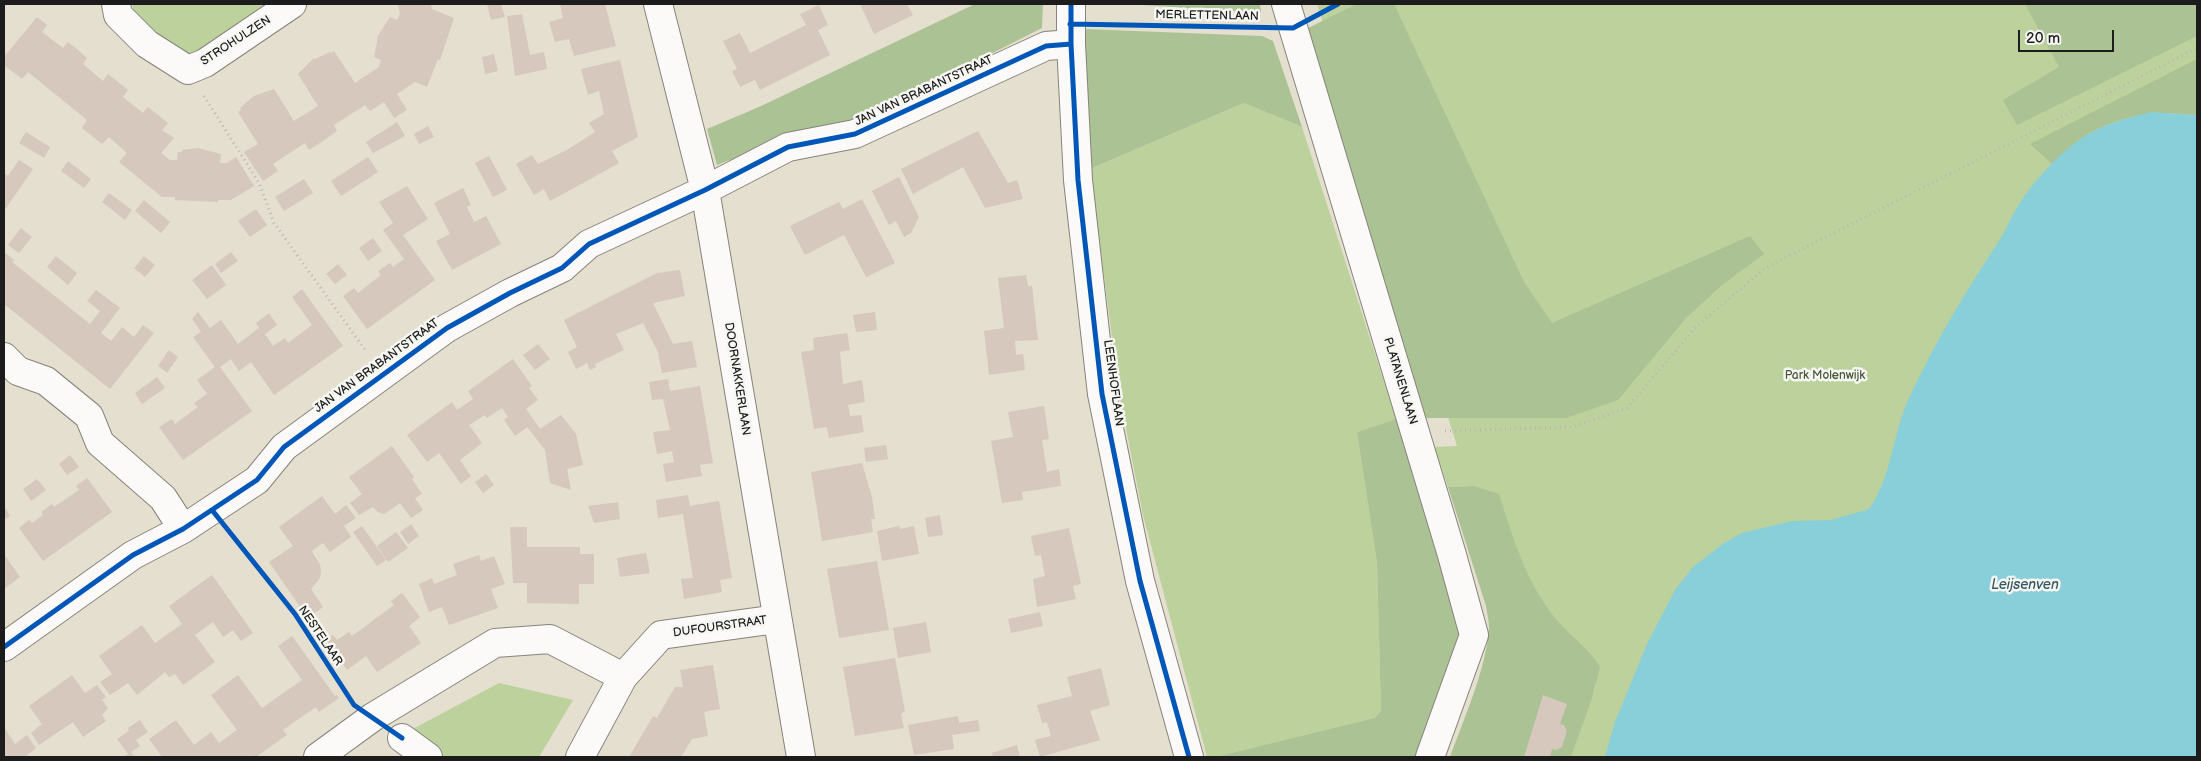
<!DOCTYPE html>
<style>
body{margin:0}
#map{position:relative;width:2201px;height:761px;overflow:hidden;background:#e4dfcf;font-family:"Balsamiq Sans",sans-serif}
canvas{display:block}
.frame{position:absolute;inset:0;border:5px solid #1c1c1c;pointer-events:none}
.scale{position:absolute;left:2018px;top:30px;width:96px;height:22px;box-sizing:border-box;border:2px solid #1c1c1c;border-top:0;padding-left:6px;font-size:15px;line-height:18px;white-space:nowrap;color:#1c1c1c;-webkit-text-stroke:4px #f6f6f2;paint-order:stroke}
</style>
<div id="map">
<canvas width="2201" height="761"></canvas>
<div class="frame"></div>
<div class="scale">20 m</div>
</div>
<script>
const g = document.querySelector('canvas').getContext('2d');
g.lineJoin = 'round';
function paint(path, color) {
  g.fillStyle = color;
  g.fill(path, 'evenodd');
}
function trace(path, color, width, dash) {
  g.strokeStyle = color;
  g.lineWidth = width;
  g.lineCap = dash ? 'butt' : 'round';
  g.setLineDash(dash || []);
  g.stroke(path);
}
function write(font, color, halo, rows, align = 'center') {
  g.font = font + ' "Balsamiq Sans",sans-serif';
  g.lineWidth = 5;
  g.setLineDash([]);
  g.textBaseline = 'middle';
  g.strokeStyle = halo;
  g.fillStyle = color;
  for (const [text, x, y, turn = 0] of rows) {
    g.save();
    g.translate(x, y);
    g.rotate((+turn || 0) * Math.PI / 180);
    g.textAlign = isNaN(turn) ? turn : align;
    if (halo) g.strokeText(text, 0, 0);
    g.fillText(text, 0, 0);
    g.restore();
  }
}
paint(new Path2D(`
 M132,4h147c-23,15 -69,53 -96,50l-48,-39z
 M1317,4h880v753h-725l36,-123 -38,-148 -22,1 -14,-40 23,-1z
 M1244,103l58,24 94,292 -39,13 20,131 4,148 -7,7 -159,39h-8l-64,-242 -23,-117 -30,-229z
 M499,683l74,17 -34,57h-96l-32,-27z`), '#bcd19b');
paint(new Path2D(`
 M975,4h68l-1,24 -243,123c-32,-1 -52,2 -82,14l-10,-36 52,-22z
 M1143,4h117l1,9 -118,-8z
 M1357,4h37l130,278 28,41 198,-87 14,18 -42,31 -36,33 -68,82 -52,18h-141l-121,-388z
 M2025,4h172v32l-180,89 -14,-25 56,-33z
 M1084,29l178,7 11,5 29,86 -58,-24 -154,66z
 M2197,59v56c-39,-4 -66,-2 -102,15 -16,8 -30,23 -43,34l-22,-20z
 M1396,419l52,159 12,56 -23,83 -14,40h-208l159,-39 7,-7 -4,-148 -20,-131z
 M1474,486l25,8c14,44 27,89 57,125 15,18 33,29 44,48l-9,34 -20,56h-121c14,-39 36,-87 39,-129 0,-7 -2,-15 -3,-22l-38,-119z`), '#abc294');
paint(new Path2D(`
 M2151,112l46,3v642h-592l10,-35 32,-78 28,-54 18,-23 31,-24 18,-10 50,-12 39,-1 38,-11c24,-34 23,-76 41,-113 25,-54 56,-105 89,-155 6,-9 10,-20 16,-30 17,-29 48,-64 79,-80 17,-9 39,-14 57,-19z`), '#89cfda');
paint(new Path2D(`
 M398,4h33l1,5 22,9 -14,42 -2,-1 -11,28 -12,-5 -18,12 10,16 -13,8 -10,-16 -14,9 -5,-6 -31,20 3,6 -14,10 -14,9 -4,-7 -32,21 5,7 -15,10 -19,-29 14,-8 -20,-32 3,-2 -1,-2 14,-12 20,-7 20,32 24,-15 -20,-32 16,-16 1,1 15,-7 1,1 3,-2 21,32 24,-16 2,-7 -7,-3 4,-20h-1l13,-20 7,3 3,-6z
 M487,4h14l4,13 -14,3z
 M560,4h45l11,42 -42,10 -5,-17 -14,3 -6,-20 14,-4z
 M860,4h47l6,11 -39,19z
 M819,5l9,20 -10,5 12,25 -70,35 -5,-10 -15,7 -8,-16 5,-2 -14,-28 17,-8 10,20 56,-28 -6,-11z
 M522,14l8,41 14,-3 3,17 -32,7 -8,-60z
 M37,17l10,8 -5,7 21,16 5,-6 10,8 9,8 -4,6 20,17 5,-7 20,16 -5,7 20,16 5,-6 20,16 -6,7 12,8 -13,15 9,7h7l1,-8h4v-2l16,-2 23,6 -1,9h7l9,-6 18,29 -23,14h-13v2l-43,-2v-3h-13l-43,-35 8,-9 -18,-16 -7,7 -20,-16 5,-8 -59,-48 -6,7 -18,-14v-8z
 M494,54l4,17 -13,3 -3,-17z
 M620,60l18,77 -26,14 7,12 -34,19 -35,19 -6,-12 -10,6 -18,-31 16,-9 6,9 29,-14 28,-18 -6,-9 15,-9 -5,-23 -11,4 -7,-26z
 M397,122l8,14 -32,17 -7,-11z
 M428,126l6,11 -15,7 -5,-10z
 M978,131l30,52 9,-3 6,19 -38,9 -22,-41 -50,27 -12,-25z
 M26,132l24,15 -6,11 -25,-15z
 M489,156l18,34 -14,7 -18,-34z
 M368,157l10,15 -37,24 -10,-15z
 M19,160l14,9 -29,42v-38l4,3z
 M68,161l23,18 -7,9 -23,-17z
 M899,177l20,40 -8,16 -7,4 -8,-16 -7,4 -17,-34z
 M304,179l9,14 -29,18 -9,-14z
 M407,186l21,33 -25,16 32,45 -68,49 -24,-33 11,-8 4,5 23,-18 -3,-4 12,-8 3,4 11,-8 -21,-29 10,-7 -14,-21z
 M463,188l8,17 -4,2 7,15 12,-6 15,28 -49,26 -16,-29 14,-7 -16,-31z
 M109,193l23,17 -7,10 -23,-18z
 M862,199l33,64 -29,14 -22,-42 -39,20 -15,-29 49,-24 4,7z
 M144,200l26,22 -9,11 -26,-22z
 M256,209l11,16 -17,12 -12,-16z
 M21,228l11,9 -13,16 -11,-8z
 M373,238l9,13 -14,10 -9,-13z
 M4,252l10,8 -2,2 78,62 10,-13 -13,-10 9,-11 24,18 -19,25 10,8 11,-14 12,10 9,-12 11,8 -44,56 -106,-85z
 M231,252l7,9 -17,12 -6,-9z
 M56,256l21,17 -9,12 -21,-18z
 M144,256l11,9 -10,12 -11,-9z
 M338,264l9,11 -12,9 -9,-10z
 M212,265l14,20 -19,14 -15,-19z
 M680,270l5,26 -32,7 20,41 19,-3 5,26 -35,6 -4,-21 -15,-29 -27,11 8,16 -29,14 1,3 -6,3 -3,-7 -11,6 -8,-17 9,-5 -13,-27 93,-47z
 M1026,275l2,11h4l6,54 -23,1 1,14 7,-1 2,16 -36,5 -5,-44 20,-3 -6,-50z
 M302,289l41,57 -69,49 -23,-33 -12,9 -8,-12 -11,8 32,44 -69,49 -24,-33 13,-8 3,5 23,-17 -4,-4 13,-9 -10,-14 18,-13 -22,-30 8,-5 -9,-13 6,-7 12,16 11,-8 17,24 21,-16 -3,-5 13,-10 8,12 -12,9 8,12 12,-8 3,5 24,-18 -20,-28z
 M875,312l2,18 -21,2 -3,-17z
 M847,333l3,17 -10,2 3,32 19,-4 3,22 -17,3 2,11 11,-1 3,17 -35,6 -2,-11 -13,2 -13,-77 13,-2 -1,-12z
 M538,344l12,15 -15,11 -12,-15z
 M169,350l9,7 -11,16 -9,-7z
 M513,359l19,27 -3,2 9,12 -12,9 14,20 21,-14 15,19 7,31 -16,4 4,21 -21,-7 -5,-33 -18,-23 -12,9 -11,-16 4,-3 -6,-9 -15,10 -2,-3 -16,10 13,18 -22,17 11,16 -10,8 -22,-31 -12,9 -20,-27 45,-33 5,8 16,-11 -5,-8z
 M157,377l8,11 -23,16 -7,-11z
 M668,379l2,12 30,-5 13,77 -13,2 2,11 -36,6 -3,-18 11,-2 -2,-11 -15,3 -4,-22 17,-2 -7,-31 -11,1 -3,-18z
 M1044,406l5,33 -7,1 5,32 12,-3 2,17 -39,6 1,8 -21,3 -11,-62 22,-4 -5,-25z
 M886,445l2,14 -22,3 -2,-14z
 M392,446l22,31 -2,2 10,15 -7,4 8,12 -12,8 -11,-15 -16,11 -6,-2 -5,-5 -14,8 -9,-12 12,-9 -13,-17z
 M70,455l9,12 -12,8 -8,-11z
 M862,463l10,34 3,22h-4l2,13 -51,9 -11,-69z
 M486,474l8,11 -11,8 -8,-11z
 M87,478l25,34 -69,49 -24,-33 10,-8 3,3 11,-8 -2,-3 11,-8 2,3 25,-17 -3,-4z
 M37,479l9,11 -15,11 -8,-12z
 M688,495l2,11 29,-5 13,77 -12,2 2,12 -38,7 -3,-20 12,-1 -10,-64 -25,4 -2,-18z
 M322,496l13,18 11,-9 10,13 -12,8 7,11 -21,15 -7,-9 -10,7 -1,2 8,12 1,7 -1,7 -9,11 12,18 -15,11 -39,-56 24,-16 -14,-19z
 M618,502l2,17 -26,4 -6,-17z
 M4,506l6,10 -6,4z
 M940,515l3,20 -15,2 -3,-19z
 M411,524l8,12 -11,8 -8,-12z
 M362,526l24,34 -9,6 -24,-34z
 M899,526l1,3 14,-3 5,28 -37,7 -5,-30z
 M510,527h17v20h53v7h14v30h-15v20l-52,-1v-20h-14z
 M1069,528l12,56 -8,2 3,13 -39,8 -4,-28 12,-3 -4,-21 -6,1 -4,-20z
 M396,532l12,16 -20,14 -11,-16z
 M646,553l4,20 -30,4 -3,-19z
 M4,554l16,23 -16,12z
 M479,555l2,6 13,-5 11,28 -14,5 7,19 -49,17 -7,-18 -13,5 -10,-28 13,-6 2,6 23,-9 -4,-11z
 M877,561l12,69 -50,8 -12,-69z
 M212,575l41,58 -12,8 -8,-11 -10,7 -10,-15 -18,13 20,27 -32,23 -8,-11 -6,3 -4,-5 -28,23 -9,-12 -18,12 -10,-13 12,-8 -13,-18 43,-31 13,18 27,-19 -13,-18z
 M402,593l18,24 -11,9 12,17 -44,29 -11,-16 -19,14 -21,-30 7,-5 4,5 12,-8 3,4 42,-31 -3,-4z
 M1040,612l3,14 -32,7 -3,-14z
 M926,622l5,30 -33,6 -5,-30z
 M292,636l43,60 2,-1 2,3 -20,14 -3,-5 -19,13 -14,10 4,5 -31,22h-6l-1,-2 -3,2h-84l-13,-18 27,-19 18,25 17,-13 8,11 18,-13 -26,-35 27,-20 24,33 40,-28 -24,-34z
 M895,658l10,53 -4,3 3,14 -49,8 -12,-69z
 M713,665l7,44 -16,3 4,24 -16,3 -11,18h-52l24,-41 4,2 18,-31h8l-3,-17z
 M1101,668l9,37 -20,6 10,29 -60,17 -5,-17 16,-4 -4,-14 -5,1 -5,-18 35,-9 -5,-19z
 M72,675l13,18 12,-8 9,12 -4,3 6,8 -6,7 4,6 -23,16 -10,-15 -34,23 -8,-12 11,-9 -13,-18z
 M1543,695l24,9 -7,20 4,1 3,6 -5,16 -6,3 -4,-1 -2,8h-26z
 M958,716l1,7 19,-3 2,11 -28,4 2,14 -40,6 -6,-30z
 M140,720l8,12 -12,8 4,6 -9,6 4,5h-11l4,-3 -11,-15 12,-8 -1,-3z
 M4,727l11,17 12,-9 9,13 -11,9h-21z
 M1017,745l3,12h-27l-1,-4z`), '#d6c8bc');
const minor = new Path2D(`
 M116,4l2,11 29,29 41,26 17,-7 87,-59
 M658,4l47,186 96,567
 M1286,4l166,551 22,80 -44,122
 M4,357l14,14 28,10 43,35 11,27 63,55 20,31
 M4,647l129,-92 50,-26 74,-49 27,-33 163,-119 63,-35 52,-25 27,-24 116,-54 83,-43 67,-13 191,-88 25,-2
 M402,738l26,19
 M318,757l55,-40 122,-74 55,-4 73,38
 M580,757l43,-80 38,-42 116,-16`);
const tertiary = new Path2D(`
 M1071,4v40l7,136 24,214 38,187 49,176`);
trace(minor, '#86847c', 30);
trace(tertiary, '#86847c', 30);
trace(new Path2D(`
 M204,96l55,87 15,40 92,128
 M1445,431l127,-4 55,-19 69,-81 69,-59 432,-220`), '#b8b7b5', 3, [1, 4]);
trace(minor, '#fbfaf8', 28);
trace(tertiary, '#fbfaf8', 28);
trace(new Path2D(`
 M1071,4v40l7,136 24,214 38,187 49,176
 M1070,24l223,4 45,-24
 M212,510l83,104 59,91 48,33
 M4,647l129,-92 50,-26 74,-49 27,-33 163,-119 63,-35 52,-25 27,-24 116,-54 83,-43 67,-13 191,-88 25,-2`), '#0057b8', 5);
write('12px', '#1c1c1c', '#f6f6f2', [
 ["MERLETTENLAAN",1207,16,1],
 ["STROHULZEN",236,41,-33],
 ["JAN VAN BRABANTSTRAAT",924,91,-25],
 ["JAN VAN BRABANTSTRAAT",377,366,-36],
 ["DOORNAKKERLAAN",737,379,81],
 ["PLATANENLAAN",1400,381,73],
 ["LEENHOFLAAN",1113,383,82],
 ["DUFOURSTRAAT",720,627,-8],
 ["NESTELAAR",320,636,56]
]);
write('12px', '#48573a', '#f6f6f2', [
 ["Park Molenwijk",1825,376]
]);
write('italic 14px', '#345860', '#f6f6f2', [
 ["Leijsenven",2025,585]
]);
</script>
